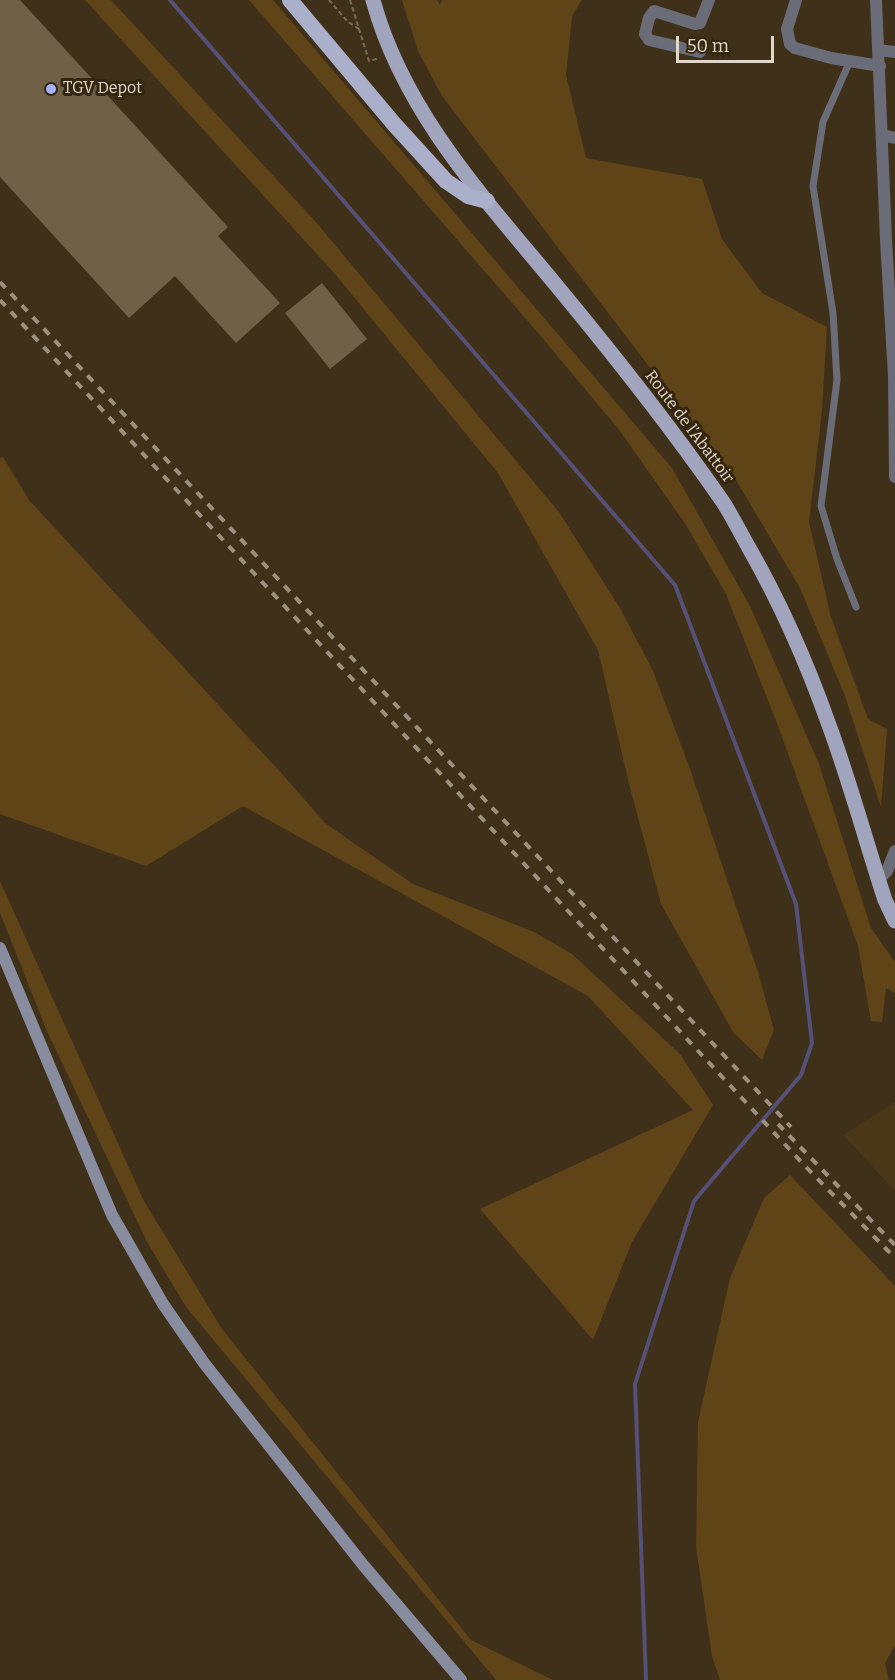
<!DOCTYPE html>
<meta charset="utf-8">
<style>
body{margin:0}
#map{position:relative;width:895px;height:1680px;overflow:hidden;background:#3f3019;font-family:Bitter,serif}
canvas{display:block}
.scale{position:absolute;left:676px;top:36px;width:98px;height:27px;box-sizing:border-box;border:3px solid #e1d8ca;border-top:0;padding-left:8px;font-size:18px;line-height:21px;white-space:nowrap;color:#e1d8ca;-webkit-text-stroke:4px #34260f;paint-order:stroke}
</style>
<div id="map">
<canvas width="895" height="1680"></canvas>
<div class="scale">50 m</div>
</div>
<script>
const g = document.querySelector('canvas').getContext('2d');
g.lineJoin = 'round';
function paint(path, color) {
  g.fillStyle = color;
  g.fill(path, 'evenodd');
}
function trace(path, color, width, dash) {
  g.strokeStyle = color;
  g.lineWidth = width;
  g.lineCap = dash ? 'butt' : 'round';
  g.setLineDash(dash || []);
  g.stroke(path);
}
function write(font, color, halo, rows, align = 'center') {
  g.font = font + ' Bitter,serif';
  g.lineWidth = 6;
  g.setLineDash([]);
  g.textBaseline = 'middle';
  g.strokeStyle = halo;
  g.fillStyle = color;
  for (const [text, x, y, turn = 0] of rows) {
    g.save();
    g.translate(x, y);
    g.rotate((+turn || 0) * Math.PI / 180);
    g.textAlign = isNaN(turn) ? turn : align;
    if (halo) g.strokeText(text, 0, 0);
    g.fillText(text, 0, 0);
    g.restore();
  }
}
paint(new Path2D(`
 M895,1102v89l-52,-56z`), '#493718');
paint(new Path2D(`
 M85,0h26l204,221 244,291 61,96 33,63 36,95 69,206 16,58 -12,30 -29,-28 -72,-128 -33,-124 -30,-130 -100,-177 -163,-199z
 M249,0h24l399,468 78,138 69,158 52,164 24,34v31l-9,-5 -4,34 -11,-1 -13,-75 -80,-220 -52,-132 -40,-69 -66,-94 -81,-97z
 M402,0h35l3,5 2,-5h140l-10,16 -6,59 20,83 116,21 20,60 40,54 65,34 -5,84 -13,111 22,95 37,102 19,10 -6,78 -36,-111 -45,-108 -64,-108 -294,-384 -24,-45z
 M3,457l26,43 255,276 41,47 88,61 121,48 38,22 108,100 33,51 -81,137 -39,98 -113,-131 213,-99 -105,-114 -345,-190 -97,60 -146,-52v-356z
 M0,881l144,320 78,128 249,311 82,40h-57l-310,-373 -39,-65 -101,-213 -46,-116z
 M790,1175l105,111v359l-10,18 4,17h-169l-8,-24 -16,-109 2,-125 32,-144 34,-80z`), '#5e4417');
trace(new Path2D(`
 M170,0l505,585 121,319 16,139 -11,32 -107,126 -59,183 11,296`), '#555077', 4);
paint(new Path2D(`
 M0,0h20l208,227 -10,9 62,67 -44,40 -61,-67 -46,42 -129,-141z
 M322,283l45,56 -37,30 -45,-56z`), '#706048');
trace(new Path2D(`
 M329,0l18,21 12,8
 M350,0l19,61 11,-3`), '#786c58', 2, [4.5, 3]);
trace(new Path2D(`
 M850,61l-27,61 -10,64 20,127 4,67 -16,126 16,53 19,48`), '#6a6c78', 7);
trace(new Path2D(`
 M796,0l-9,29 3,15 5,4 36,10 49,8
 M876,0l10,240 8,136 1,101
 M879,50l16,2
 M700,52l-51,-12 -4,-6 4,-16 5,-7 41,13 5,-1 9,-23
 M882,135l13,3
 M878,880l9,-9 8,-20`), '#6a6c78', 12);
trace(new Path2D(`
 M0,948l112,267 51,89 41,59 160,203 97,114`), '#888c9f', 12);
trace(new Path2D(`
 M373,0c30,111 111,198 183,285 58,70 115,142 167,217 9,14 17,30 26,46 32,56 58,115 80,177 21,57 37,117 56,175l10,21`), '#a0a4bd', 15);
trace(new Path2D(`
 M290,0l104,124 52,57 22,15 19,5`), '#aaafca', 16);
trace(new Path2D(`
 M0,282l791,845
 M0,300l805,866 90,92
 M778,1124l117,121`), '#9b907e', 4, [8, 8]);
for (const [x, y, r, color] of [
 [51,89,6,"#a6b1fc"]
]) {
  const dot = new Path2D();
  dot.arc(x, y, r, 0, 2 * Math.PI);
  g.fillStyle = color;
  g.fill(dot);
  trace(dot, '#34260f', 2);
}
write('16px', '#e1d8ca', '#34260f', [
 ["TGV Depot",63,89]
], 'left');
write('16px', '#e1d8ca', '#34260f', [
 ["Route de l’Abattoir",689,427,53]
]);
</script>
